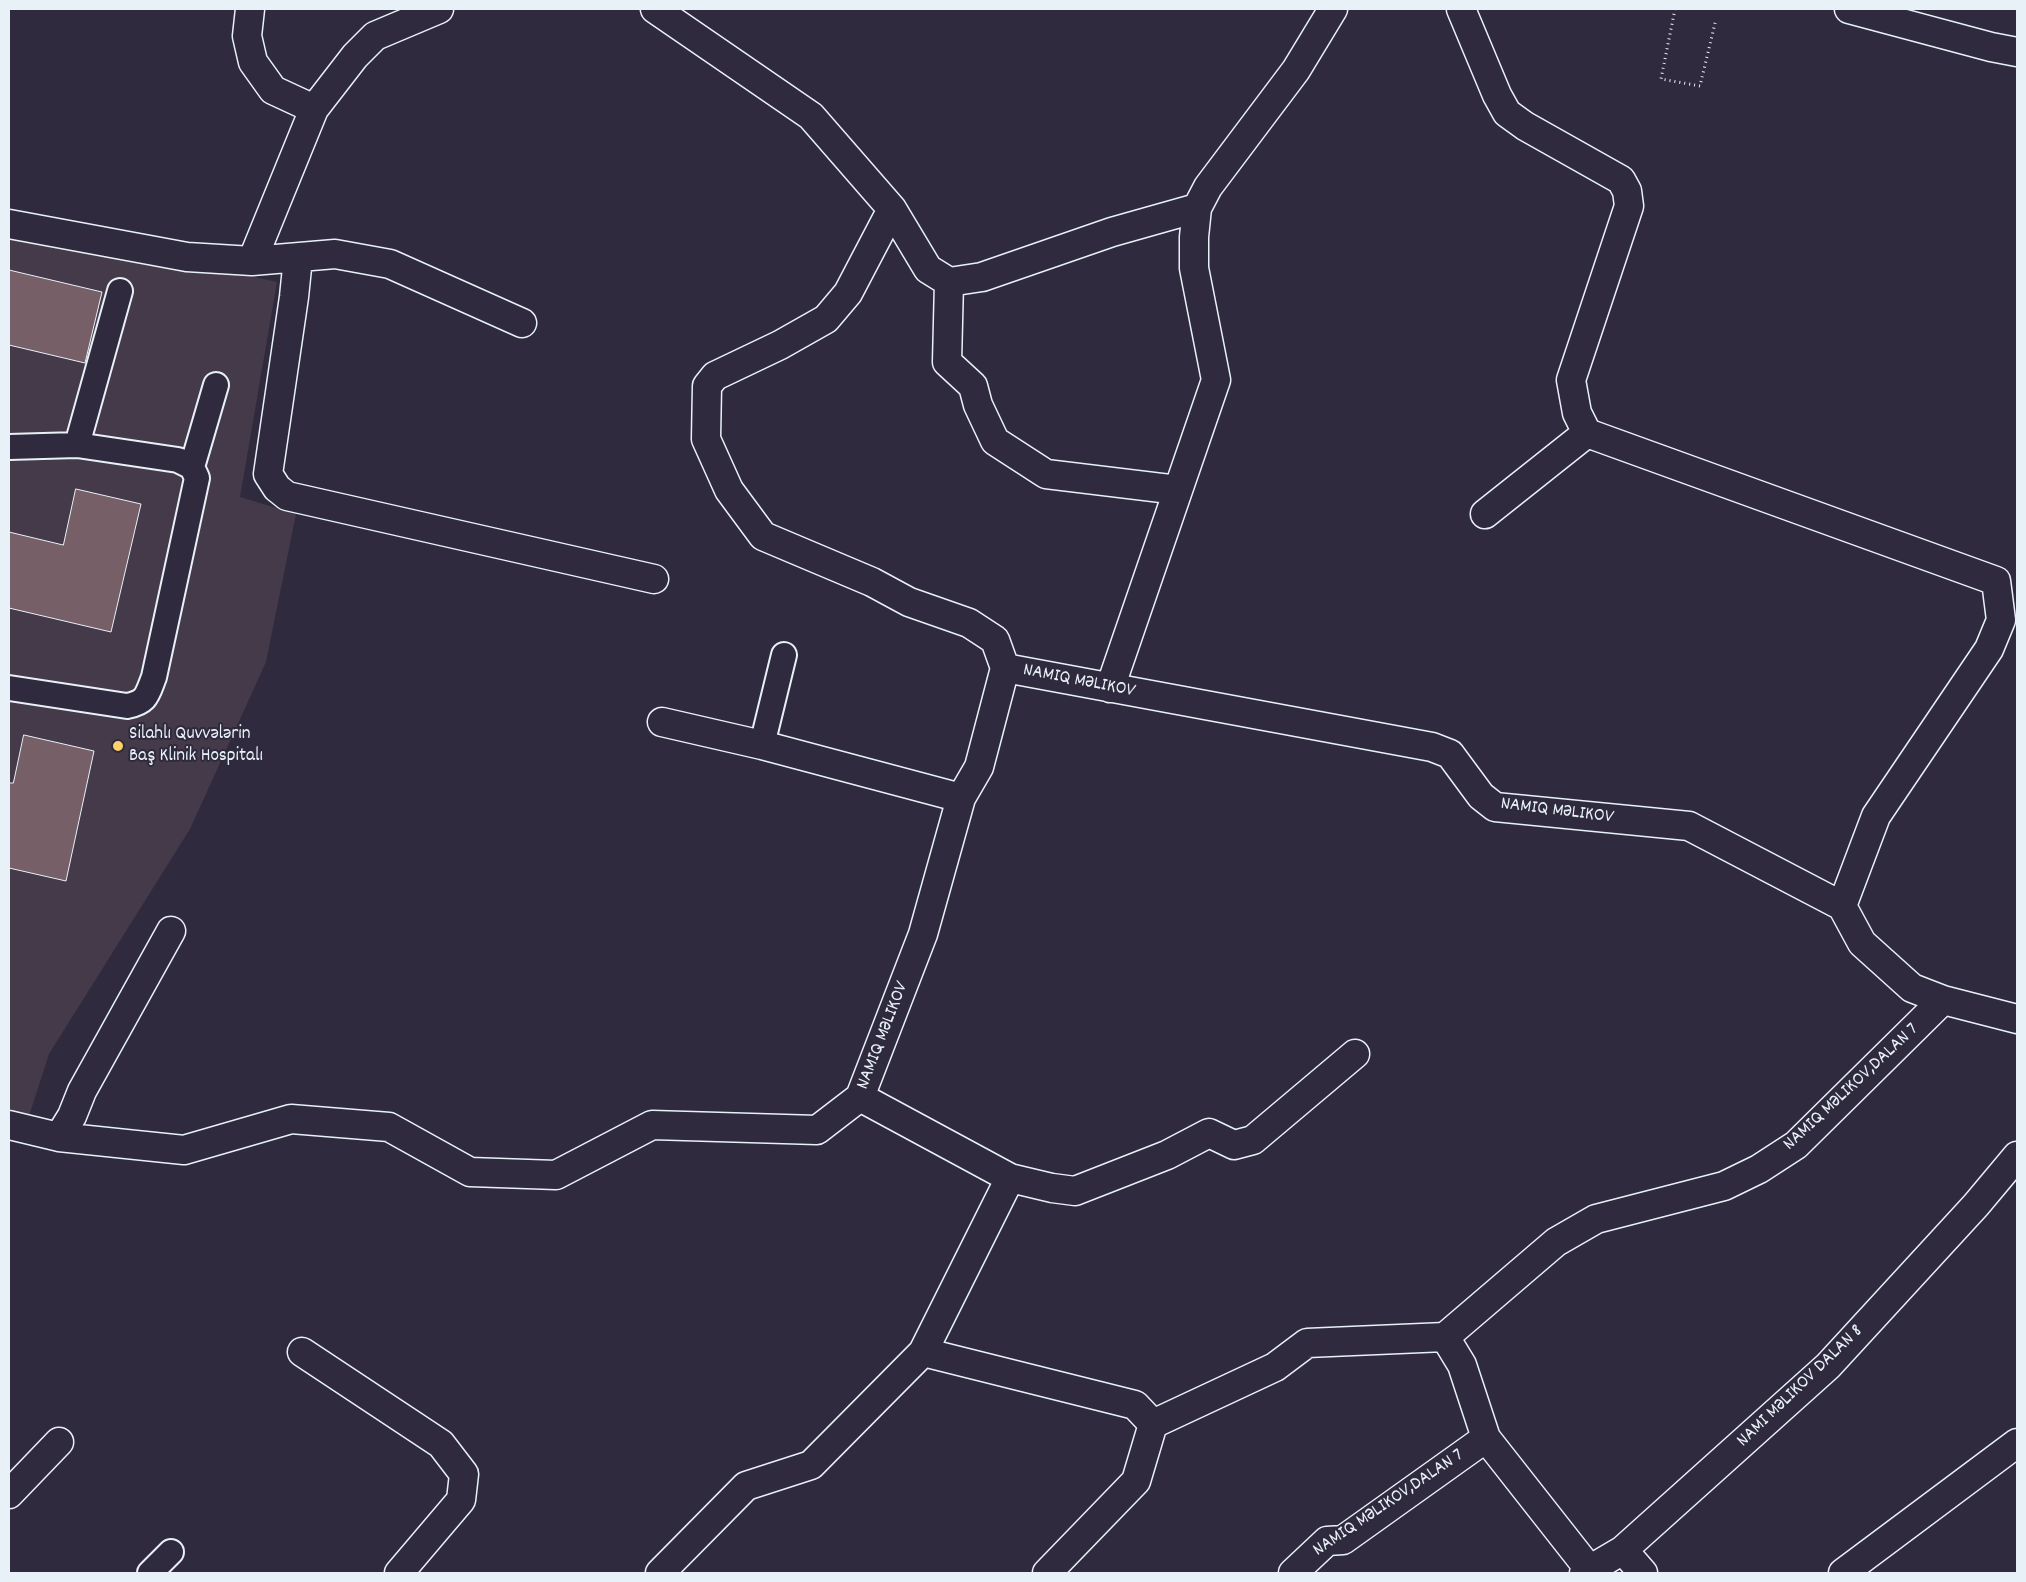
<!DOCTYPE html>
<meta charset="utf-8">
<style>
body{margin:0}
#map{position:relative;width:2026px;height:1582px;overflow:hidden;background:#2f2a3d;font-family:Dekko,sans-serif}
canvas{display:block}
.frame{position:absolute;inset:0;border:10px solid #e8f1f8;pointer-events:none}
</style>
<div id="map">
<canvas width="2026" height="1582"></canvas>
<div class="frame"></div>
</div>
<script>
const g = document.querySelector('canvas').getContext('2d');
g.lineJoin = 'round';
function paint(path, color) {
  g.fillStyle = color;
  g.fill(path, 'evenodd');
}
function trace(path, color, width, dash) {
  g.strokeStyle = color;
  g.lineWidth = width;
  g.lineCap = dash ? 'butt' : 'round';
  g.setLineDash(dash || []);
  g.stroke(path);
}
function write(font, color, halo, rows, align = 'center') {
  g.font = font + ' Dekko,sans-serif';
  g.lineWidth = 4;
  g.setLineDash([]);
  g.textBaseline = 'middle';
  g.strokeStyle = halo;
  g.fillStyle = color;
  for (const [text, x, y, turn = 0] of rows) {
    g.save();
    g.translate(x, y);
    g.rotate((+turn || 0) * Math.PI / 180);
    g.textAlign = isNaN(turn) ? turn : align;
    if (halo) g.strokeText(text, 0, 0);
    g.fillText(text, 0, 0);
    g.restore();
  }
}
paint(new Path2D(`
 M9,223l268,59 -37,215 56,17 -30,148 -76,167 -141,225 -28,87 -12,-5z`), '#453a4a');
const building = new Path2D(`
 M9,270l93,22 -17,71 -76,-18z
 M76,489l65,15 -30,128 -102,-24v-76l54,13z
 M24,735l70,16 -28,130 -57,-13v-85h4z`);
paint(building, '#775f67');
trace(building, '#e8f1f8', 1);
const lane = new Path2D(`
 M77,445l43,-154
 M9,447l68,-2 101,15 14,7 5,11 -43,199c-7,18 -7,25 -27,29l-118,-18
 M192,467l24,-82
 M762,745l22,-90
 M150,1573l21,-21`);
const street = new Path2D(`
 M250,9l-3,27 6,26 20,28 41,19
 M655,9l156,107 81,93 36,60 21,13 33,-5 130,-45 85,-24 11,-21 88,-117 37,-61
 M1461,9l36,86 10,18 18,13 96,54 6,11 2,15 -58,174 6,33 10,20
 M892,209l-44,84 -22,26 -46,26 -65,31 -8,10 -1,53 23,51 34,46 109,46 37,20 60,21 26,17 10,28
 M9,224l178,33 65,4 83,-7 55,10 132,59
 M298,258l-4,39 -26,177 9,14 10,8 367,83
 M252,261l62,-152 41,-53 20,-20 64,-27
 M949,282l-2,80 26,24 5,19 17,36 51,33 132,16
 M1485,514l102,-81 409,148 5,39 -12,29 -113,167 -34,90
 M1110,688l106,-308 -22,-112v-31l3,-29
 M662,722l100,23 199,53
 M171,931l-89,160 -10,25 -13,21 125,13 107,-31 98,8 81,45 86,3 96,-50 165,5 43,-33
 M9,1125l50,12
 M1010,1178l42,10 23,3 92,-36 42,-22 25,12 19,-5 102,-86
 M1445,1337l111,-95 40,-23 128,-33 35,-17 37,-24 147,-145
 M302,1352l139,92 23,30 -3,26 -62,73
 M923,1352l212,53 18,19 122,-57 32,-24 138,-6 17,28 24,73 103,131
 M9,1494l50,-52
 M1623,1550l20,23
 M660,1573l86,-87 65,-21 112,-113 87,-174 -150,-81 63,-163 38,-136 18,-31 26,-99 427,79 18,7 31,42 14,11 194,19 153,80 20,37 50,45 31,12 74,19
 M1047,1573l89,-92 17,-57
 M1293,1573l34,-32 16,-1 143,-102
 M1584,1573l39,-23 205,-184 148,-161 41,-49
 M1843,1573l174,-130`);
const secondary = new Path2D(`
 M1849,9l142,38 26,5`);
trace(lane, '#e8f1f8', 28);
trace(street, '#e8f1f8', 31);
trace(secondary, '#e8f1f8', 31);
trace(new Path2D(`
 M1675,9l-14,70 39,7 16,-67`), '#e8f1f8', 3, [1, 4]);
trace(lane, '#2f2a3d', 24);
trace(street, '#2f2a3d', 28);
trace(secondary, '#2f2a3d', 28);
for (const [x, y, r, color] of [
 [118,746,6,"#ffd166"]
]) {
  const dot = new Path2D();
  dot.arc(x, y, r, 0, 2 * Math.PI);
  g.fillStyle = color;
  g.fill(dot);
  trace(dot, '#2f2a3d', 2);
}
write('19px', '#e8f1f8', '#2f2a3d', [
 ["NAMIQ MƏLIKOV",1079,682,11],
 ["NAMIQ MƏLIKOV",1557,812,7],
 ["NAMIQ MƏLIKOV",884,1036,-69],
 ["NAMIQ MƏLIKOV,DALAN 7",1852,1088,-43],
 ["NAMI MƏLIKOV DALAN 8",1801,1387,-44],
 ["NAMIQ MƏLIKOV,DALAN 7",1389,1504,-34]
]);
write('19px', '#e8f1f8', '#2f2a3d', [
 ["Silahlı Quvvələrin",129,735],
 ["Baş Klinik Hospitalı",129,757]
], 'left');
</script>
